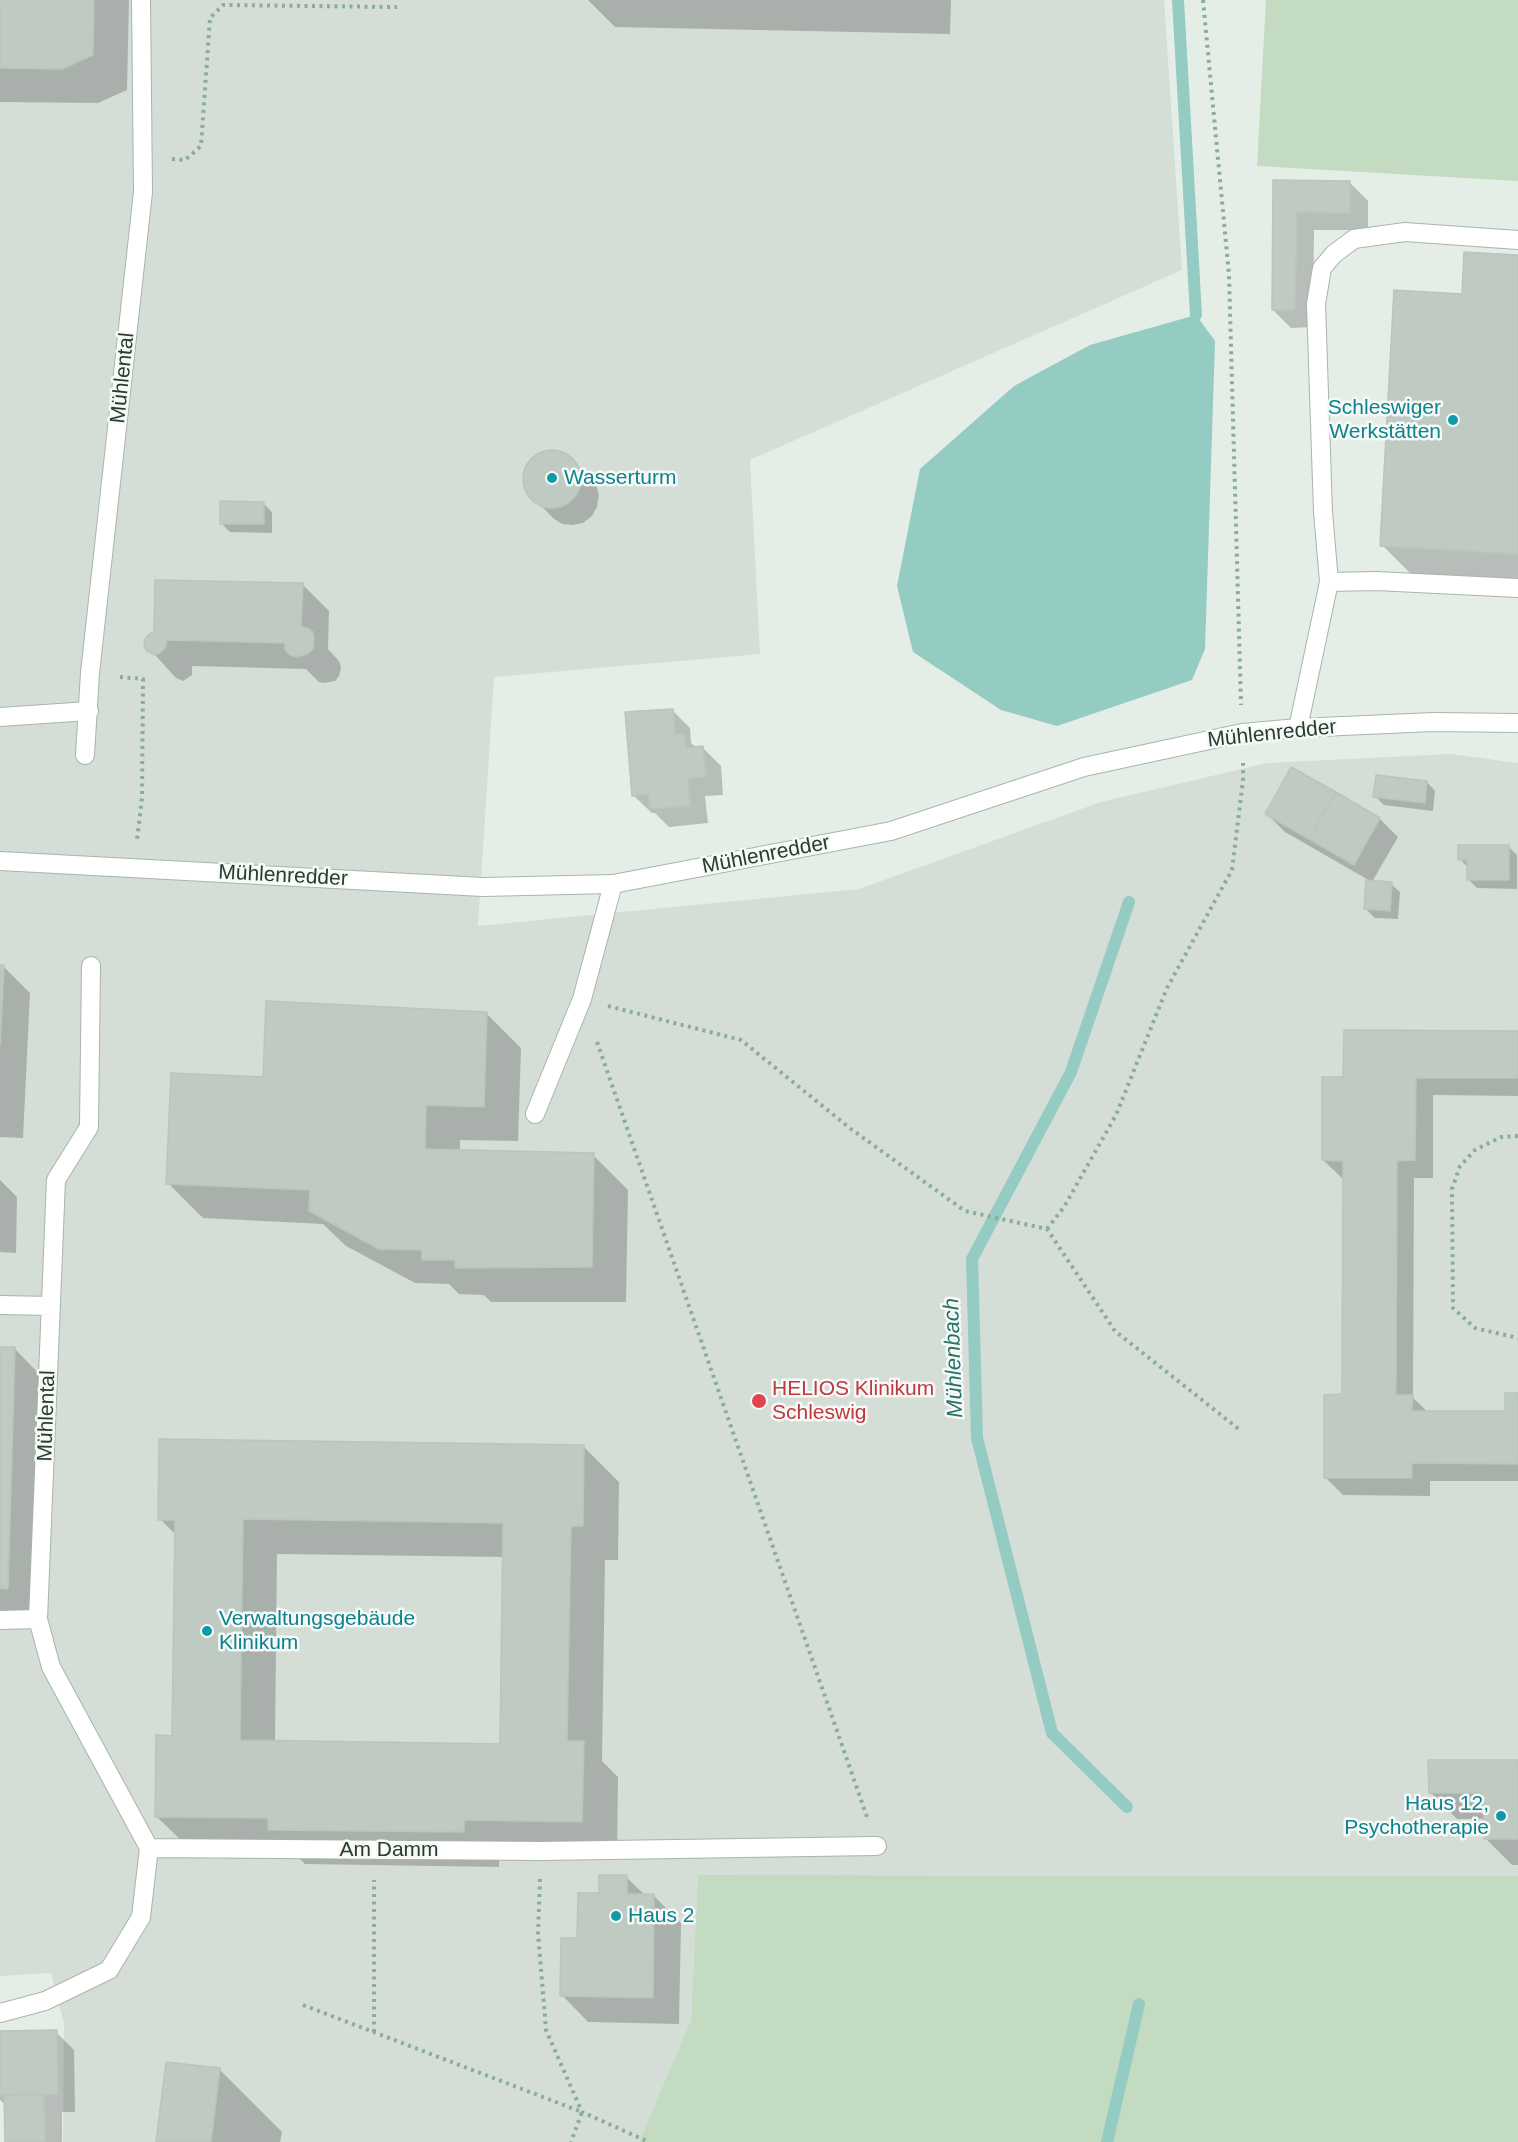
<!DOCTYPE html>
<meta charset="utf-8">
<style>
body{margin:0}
canvas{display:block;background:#e5ede7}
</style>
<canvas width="1518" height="2142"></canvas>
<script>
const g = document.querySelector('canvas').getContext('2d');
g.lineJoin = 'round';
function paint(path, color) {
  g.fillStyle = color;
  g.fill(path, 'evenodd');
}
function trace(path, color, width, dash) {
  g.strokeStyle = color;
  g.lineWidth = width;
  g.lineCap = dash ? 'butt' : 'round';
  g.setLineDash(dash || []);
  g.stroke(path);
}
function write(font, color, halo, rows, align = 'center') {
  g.font = font + ' Arial,sans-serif';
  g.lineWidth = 5;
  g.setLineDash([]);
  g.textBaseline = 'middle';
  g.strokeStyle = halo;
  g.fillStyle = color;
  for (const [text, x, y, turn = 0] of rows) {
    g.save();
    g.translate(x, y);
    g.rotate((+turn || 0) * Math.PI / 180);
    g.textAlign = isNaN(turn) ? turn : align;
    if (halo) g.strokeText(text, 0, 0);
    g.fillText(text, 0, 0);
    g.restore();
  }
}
paint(new Path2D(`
 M0,0h1164l18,270 -432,190 10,194 -266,23 -16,249 381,-37 242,-87 166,-39 183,-9 68,9v1113l-820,-1 -7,145 -52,122h-576l1,-119 -13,-50 -51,3z`), '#d4ddd6');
paint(new Path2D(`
 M1266,0h252v181l-261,-15z
 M698,1875l820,1v266h-879l52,-122z`), '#c2dbc1');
paint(new Path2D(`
 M1196,315l19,26 -10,308 -13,31 -135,46 -56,-16 -88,-58 -16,-66 23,-117 94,-83 76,-41z`), '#94cbc3');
paint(new Path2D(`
 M0,0h129l-2,90 -29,13 -98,-1z
 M588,0h363l-1,34 -335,-7z
 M1275,182l75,1 18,18v29h-54l-1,97 -22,1 -18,-18z
 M1518,256v330l-101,-6 -35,-35 81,-250z
 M550,451l11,2 9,5 26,27 3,10 -2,12 -5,9 -9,7 -10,2 -11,-1 -9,-6 -26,-27 -3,-11 2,-10 5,-9 9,-7z
 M263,503l9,9v21l-42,-1 -9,-9z
 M302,584l27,27 -1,38 11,12 2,6 -2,9 -4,5 -10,2 -6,-1 -13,-13 -114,-3v9l-9,6 -7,-3 -30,-33z
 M672,710l18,18 1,15 6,5h6l18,18 2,29 -18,1 3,27 -39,4 -14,-14h-3l-19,-18z
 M1292,769l88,50 18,18 -26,45 -87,-50 -18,-18z
 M1427,782l8,9 -2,20 -49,-6 -9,-9z
 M1508,846l9,9v34l-40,-1 -8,-8 -1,-12 -8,-9z
 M1391,884l9,8 -2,27 -23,-1 -9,-9z
 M0,966h3l27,27 -7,145 -23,-1z
 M486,1013l35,35 -3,93 -58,-1v11l133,4 35,35 -2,112h-135l-7,-7 -25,-1 -10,-10 -34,-1 -69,-37 -23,-22 -120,-6 -35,-35 96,-104z
 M1518,1032v64l-85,-1v83h-19l-1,220 15,14h78l12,-18v87h-88v15l-87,-1 -18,-18 18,-81 1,-218h-2l-19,-18 22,-81z
 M0,1180l17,17 -1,56 -16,-1z
 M0,1348h14l35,36 -6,239 -43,-1z
 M584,1447l35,35 -1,78h-13l-3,201 16,16 -1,79 -118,-2v13l-194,-3 -12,-12 -101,-1 -36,-35 17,-79 3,-202 -16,-16zM277,1554l227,3 -3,188 -226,-3z
 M1518,1761v104h-6l-27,-27v-19h-28l-27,-27z
 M626,1877l19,18 9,1 27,27 -2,101 -91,-2 -26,-27 38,-100z
 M56,2032l18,18 1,62h-13v30h-56v-37l-6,-5v-67z
 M219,2069l63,63 -2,10h-122z`), '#0003');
trace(new Path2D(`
 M1178,0l18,315
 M1127,1807l-75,-74 -75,-295 -5,-179 99,-187 58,-170
 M1107,2142l32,-138`), '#94cbc3', 12);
const building = new Path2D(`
 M0,0h94l-1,55 -31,14 -62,-1z
 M1273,180l77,1v32l-53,-1 -2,98h-23z
 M1464,252l54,3v299l-138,-8 14,-256 68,4z
 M523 479a29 29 0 1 1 58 0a29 29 0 1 1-58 0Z
 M220,501l44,1v22h-44z
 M155,580l148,3 -2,44 7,1 5,4 1,7 -1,10 -6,5 -10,3 -7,-2 -5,-5v-7l-119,-3v7l-6,6 -5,2 -8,-4 -3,-5 1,-7 4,-5 5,-2z
 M673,709l2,25h10l1,14 17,-2 3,31 -18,1 2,28 -40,3 -2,-15 -16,2 -7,-84z
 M1291,767l45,25 -27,47 -44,-25z
 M1376,775l51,6 -2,22 -52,-6z
 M1336,792l44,26 -26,47 -45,-26z
 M1458,845h51v35h-42v-20h-9z
 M1366,880l26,2 -2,29 -26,-2z
 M0,965h4l-4,80z
 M266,1001l221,11 -3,95 -58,-2 -1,44 169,4 -2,114 -137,1v-8h-33v-10l-43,-1 -70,-38 1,-21 -144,-6 5,-111 92,4z
 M1344,1030l174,1v47h-102l-1,82 -18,1 -1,234h17l-1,16h93v-18h13v71l-106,-1v15h-88v-83l18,-1 1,-233 -21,-1v-83h21z
 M0,1347h15l-7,242 -8,-1z
 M159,1439l425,6 -1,81h-12l-4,215h17l-2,81 -118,-2v12l-196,-2v-12l-113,-1 1,-82 16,1 3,-216h-17zM243,1519l260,4 -3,221 -260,-4z
 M1428,1760h90v79h-34l-1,-46h-54z
 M599,1875h28v19h27l-1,104 -93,-2 1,-58h16l1,-45h21z
 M57,2030l1,64 -58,1v-64z
 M166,2062l54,6 -9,74h-55z
 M44,2094l1,48h-40l-1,-47z`);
paint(building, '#becac2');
trace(building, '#b8c6bc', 1.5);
const lane = new Path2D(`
 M1329,582l-6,-70 -7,-208 6,-36 12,-14 20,-15 51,-7 113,8
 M0,717l89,-6
 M1298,728l31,-146 47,-1 142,7
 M91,966l-2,161 -33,53 -18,439 13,48 98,181
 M535,1114l47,-115 31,-115
 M0,1305l51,1
 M0,1620l38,-1
 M149,1848l393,3 335,-5
 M0,2013l45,-12 64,-31 32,-53 8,-69`);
const street = new Path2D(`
 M85,755l5,-82 53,-481 -2,-192`);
const secondary = new Path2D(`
 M0,861l483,26 130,-3 278,-53 193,-64 158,-34 56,-5 135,-6 85,1`);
trace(lane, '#a8b5ac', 20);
trace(street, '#a8b5ac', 20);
trace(secondary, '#a5b7ac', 20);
trace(new Path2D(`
 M1203,0l26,275 12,430
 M172,159l13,1 16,-14 9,-128 13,-13 174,2
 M120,677l23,2 -1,119 -5,42
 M608,1006l133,34 110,89 114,82 82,18 68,102 125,99
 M597,1042l270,775
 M1518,1136l-17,1 -26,13 -15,16 -8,23 1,119 22,20 43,10
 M1047,1229l17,-22 52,-92 51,-127 65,-118 11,-90v-17
 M540,1879l-2,54 8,97 36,82 67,30
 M303,2005l279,107 -11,30
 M374,2032v-152`), '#8aad97', 4, [3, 4.5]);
trace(lane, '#fff', 18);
trace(street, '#fff', 18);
trace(secondary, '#fff', 18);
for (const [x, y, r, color] of [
 [1453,420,6,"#0f9aa8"],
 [552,478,6,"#0f9aa8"],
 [759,1401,8,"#e0444e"],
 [207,1631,6,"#0f9aa8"],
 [1501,1816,6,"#0f9aa8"],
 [616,1916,6,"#0f9aa8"]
]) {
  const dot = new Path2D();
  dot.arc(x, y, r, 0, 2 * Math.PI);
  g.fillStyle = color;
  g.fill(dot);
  trace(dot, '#f6f9f6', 2);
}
write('21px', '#263d30', '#f6f9f6', [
 ["Mühlental",123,378,-84],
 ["Mühlenredder",1272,734,-6],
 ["Mühlenredder",766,855,-11],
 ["Mühlenredder",283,876,3],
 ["Mühlental",47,1416,-88],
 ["Am Damm",389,1850]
]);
write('21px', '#0d838f', '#f6f9f6', [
 ["Schleswiger",1441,408,"right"],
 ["Werkstätten",1441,432,"right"],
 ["Wasserturm",564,478],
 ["Verwaltungsgebäude",219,1619],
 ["Klinikum",219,1643],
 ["Haus 12,",1489,1804,"right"],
 ["Psychotherapie",1489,1828,"right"],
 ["Haus 2",628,1916]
], 'left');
write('21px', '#be3a42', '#f6f9f6', [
 ["HELIOS Klinikum",772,1389],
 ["Schleswig",772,1413]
], 'left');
write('italic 22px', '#277268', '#f6f9f6', [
 ["Mühlenbach",954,1358,-92]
]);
</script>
